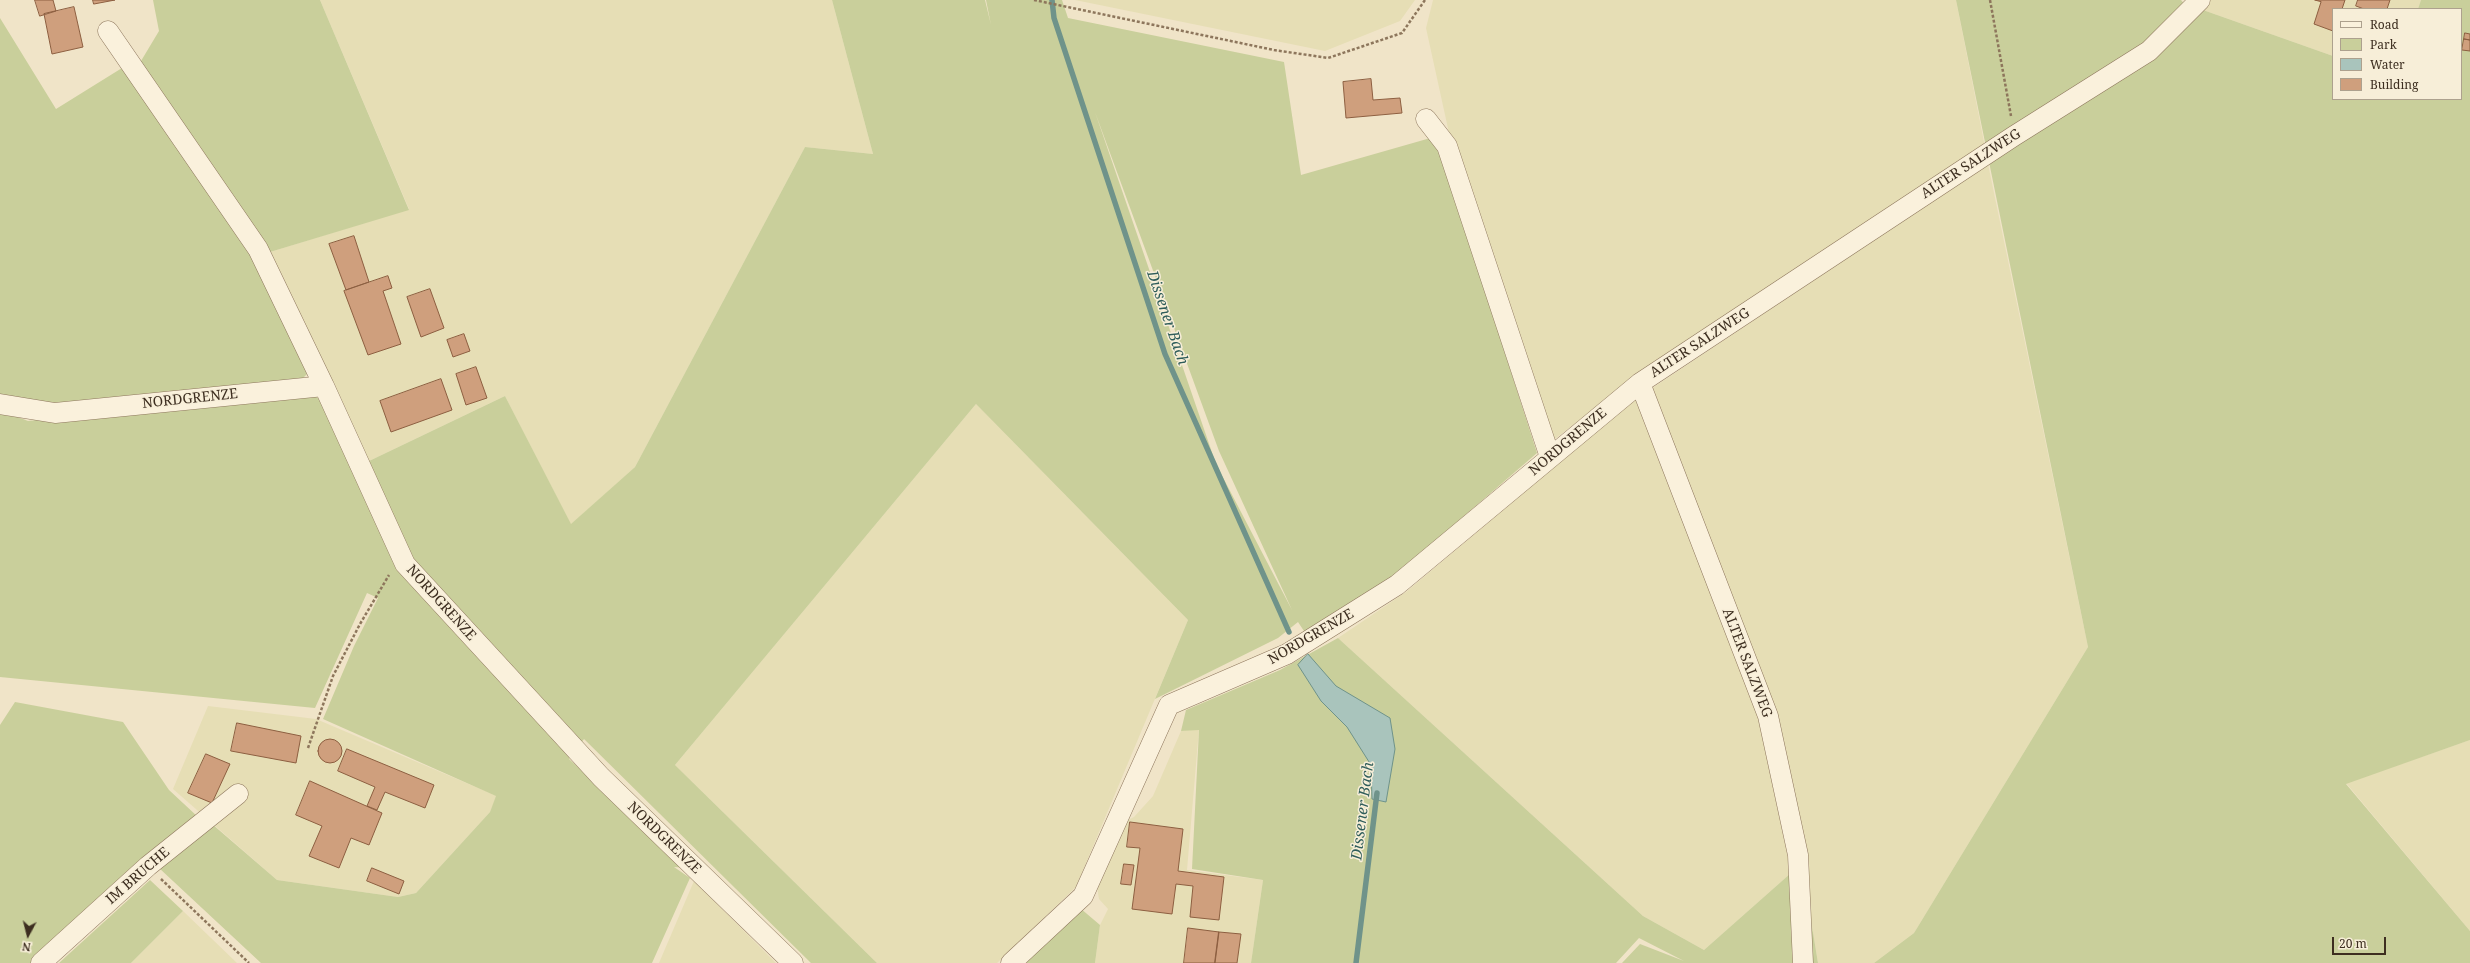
<!DOCTYPE html>
<style>
body{margin:0}
#map{position:relative;width:2470px;height:963px;overflow:hidden;background:#f0e4c8;font-family:"Noto Serif",serif}
canvas{display:block}
.legend{position:absolute;left:2332px;top:8px;width:130px;height:92px;box-sizing:border-box;background:#f7eed8;border:1px solid #ada18e;margin:0;padding:5px 7px;list-style:none;font-size:12px;color:#3d2e20}
.legend li{display:flex;align-items:center;gap:8px;height:20px}
.legend b{width:20px;border:1px solid #ada18e}
.north{position:absolute;left:8px;top:915px;width:40px;height:40px;-webkit-text-stroke:3px #f7eed8;paint-order:stroke;rotate:187deg;font-size:11px;font-weight:700;line-height:16px;text-align:center;color:#3d2e20}
.north::after{content:'';display:block;margin:auto;width:14px;height:18px;background:#3d2e20;clip-path:polygon(50% 0,100% 100%,50% 72%,0 100%)}
.scale{position:absolute;left:2332px;top:937px;width:54px;height:18px;box-sizing:border-box;border:2px solid #3d2e20;border-top:0;padding-left:5px;font-size:12px;line-height:14px;white-space:nowrap;color:#3d2e20;-webkit-text-stroke:3px #f7eed8;paint-order:stroke}
</style>
<div id="map">
<canvas width="2470" height="963"></canvas>
<ul class="legend">
<li><b style="height:5px;background:#faf1dc"></b>Road</li>
<li><b style="height:11px;background:#c9cf9b"></b>Park</li>
<li><b style="height:11px;background:#a9c4bc"></b>Water</li>
<li><b style="height:11px;background:#cf9f7d"></b>Building</li>
</ul>
<div class="north">N</div>
<div class="scale">20 m</div>
</div>
<script>
const g = document.querySelector('canvas').getContext('2d');
g.lineJoin = 'round';
function paint(path, color) {
  g.fillStyle = color;
  g.fill(path, 'evenodd');
}
function trace(path, color, width, dash) {
  g.strokeStyle = color;
  g.lineWidth = width;
  g.lineCap = dash ? 'butt' : 'round';
  g.setLineDash(dash || []);
  g.stroke(path);
}
function write(font, color, halo, rows, align = 'center') {
  g.font = font + ' "Noto Serif",serif';
  g.lineWidth = 3;
  g.setLineDash([]);
  g.textBaseline = 'middle';
  g.strokeStyle = halo;
  g.fillStyle = color;
  for (const [text, x, y, turn = 0] of rows) {
    g.save();
    g.translate(x, y);
    g.rotate((+turn || 0) * Math.PI / 180);
    g.textAlign = isNaN(turn) ? turn : align;
    if (halo) g.strokeText(text, 0, 0);
    g.fillText(text, 0, 0);
    g.restore();
  }
}
paint(new Path2D(`
 M320,0h512l41,154 -68,-7 -170,320 -64,58 -66,-129 -138,66 -97,-210 139,-43z
 M1075,0h340l-15,21 -75,30z
 M1433,0h523l29,147 -339,223 -94,71 -103,-308 -23,-105z
 M2209,0h212l-3,9h-85v47l-130,-46z
 M1988,164l100,483 -174,286 -40,30h-56l-10,-61 -1,-49 -156,-464z
 M1635,399l123,316 33,158 -87,77 -61,-34 -305,-278 68,-46z
 M976,404l212,216 -112,267 -79,76h-120l-202,-198z
 M208,706l108,13 181,77 -7,16 -74,81 -18,4 -121,-17 -104,-91z
 M1199,729l-12,141 76,10 -12,83h-156l5,-38 8,-16 -9,-10 -2,-13 29,-65 8,-4 19,-21 28,-65z
 M2470,740v191l-124,-148z
 M694,881l82,82h-117z
 M183,911l54,52h-106z`), '#e6deb5');
paint(new Path2D(`
 M153,0h167l89,210 -139,42 -132,-186 21,-35z
 M832,0h153l6,25 -5,-25h76l6,18 216,44 17,113 133,-38 6,13 97,303 -139,120 -92,61 -8,-12 -20,16 -123,61 33,-79 -212,-216 -301,361 202,198h-66l-227,-224 -15,20 119,109 -14,-1 16,11 -38,85h-391l-102,-95 53,-44 65,56 121,17 18,-4 74,-81 6,-16 -173,-77 31,-73 24,-48 -11,-5 -52,115 -315,-31v-267l28,11 279,-31 20,15 40,57 138,-66 66,128 64,-57 170,-320 68,7zM1095,112l124,339 73,159 -76,-146z
 M1956,0h225l9,11 13,-1 130,46v43h128v-90h-43l3,-9h49v740l-124,44 124,147v32h-596l40,-30 174,-286z
 M0,18l56,91 66,-41 129,186 59,117 -10,10 -242,23 -58,-8z
 M1338,638l305,278 61,34 87,-77 17,29 10,61h-196l18,-19 44,17 -45,-23 -23,25h-365l12,-83 -71,-11 7,-139 -18,1 5,-21 94,-40z
 M15,702l108,20 46,68 29,27 -162,146h-36v-238z
 M150,880l33,31 -52,52h-72z
 M1080,908l20,17 -5,38h-75z`), '#c9cf9b');
const water = new Path2D(`
 M1308,654l28,32 54,32 5,31 -9,53 -14,-3 -1,-34 -24,-38 -26,-26 -23,-36z`);
paint(water, '#a9c4bc');
trace(water, '#6f938a', 1);
trace(new Path2D(`
 M1052,0l2,18 111,336 124,278
 M1356,963l21,-170`), '#6f938a', 5.5);
const building = new Path2D(`
 M35,0h18l3,11 -16,5z
 M93,0h22l-21,4z
 M2315,0h30l-3,9h-9v22l-19,-7 7,-22z
 M2358,0h32l-3,9h-23l-8,-3z
 M74,7l9,40 -31,7 -8,-40z
 M2465,33l5,1v6l-6,-1z
 M2464,39l6,1v11l-8,-1z
 M1371,79l2,21 27,-2 2,15 -56,5 -3,-36z
 M354,236l15,46 -23,8 -17,-46z
 M388,276l4,12 -9,3 18,53 -33,11 -24,-64z
 M430,289l14,39 -23,9 -14,-40z
 M464,334l6,17 -17,6 -6,-17z
 M476,367l11,31 -21,7 -10,-31z
 M441,379l11,31 -61,22 -11,-31z
 M237,723l64,13 -5,27 -65,-12z
 M318 751a12 12 0 1 1 24 0a12 12 0 1 1-24 0Z
 M347,749l87,36 -9,23 -40,-16 -8,18 -10,-4 8,-19 -37,-16z
 M206,754l24,10 -18,39 -24,-10z
 M310,781l72,32 -13,32 -18,-7 -12,30 -30,-12 13,-30 -26,-11z
 M1130,822l53,7 -5,42 46,6 -5,43 -29,-3 3,-31 -17,-2 -4,30 -40,-5 8,-61 -13,-1z
 M1124,864l10,1 -3,20 -10,-1z
 M372,868l32,13 -5,13 -32,-13z
 M1188,928l31,4 -4,31h-31z
 M1219,932l22,2 -4,29h-22z`);
paint(building, '#cf9f7d');
trace(building, '#8d5f41', 1);
const minor = new Path2D(`
 M108,31l150,218 66,137
 M1426,119l21,27 103,311
 M1640,383l128,333 30,139 5,108
 M0,404l55,9 269,-27 81,178 196,213 192,186
 M41,963l107,-97 90,-72
 M1011,963l72,-67 86,-191 118,-51 110,-69 243,-202 374,-247 135,-85 51,-51`);
trace(minor, '#8d765c', 21);
trace(new Path2D(`
 M1034,0l240,50 54,8 74,-25 23,-33
 M1990,0l21,116
 M308,748l25,-72 27,-52 29,-49
 M161,879l88,84`), '#8d765c', 2.5, [3, 2]);
trace(minor, '#faf1dc', 20);
write('14px', '#3d2e20', '#f7eed8', [
 ["ALTER SALZWEG",1971,164,-33],
 ["ALTER SALZWEG",1700,343,-33],
 ["NORDGRENZE",190,399,-6],
 ["NORDGRENZE",1568,442,-40],
 ["NORDGRENZE",441,603,48],
 ["NORDGRENZE",1311,637,-30],
 ["ALTER SALZWEG",1747,663,69],
 ["NORDGRENZE",664,838,44],
 ["IM BRUCHE",138,876,-41]
]);
write('italic 15px', '#2f5d5a', '#f7eed8', [
 ["Dissener Bach",1167,318,71],
 ["Dissener Bach",1363,811,-83]
]);
</script>
